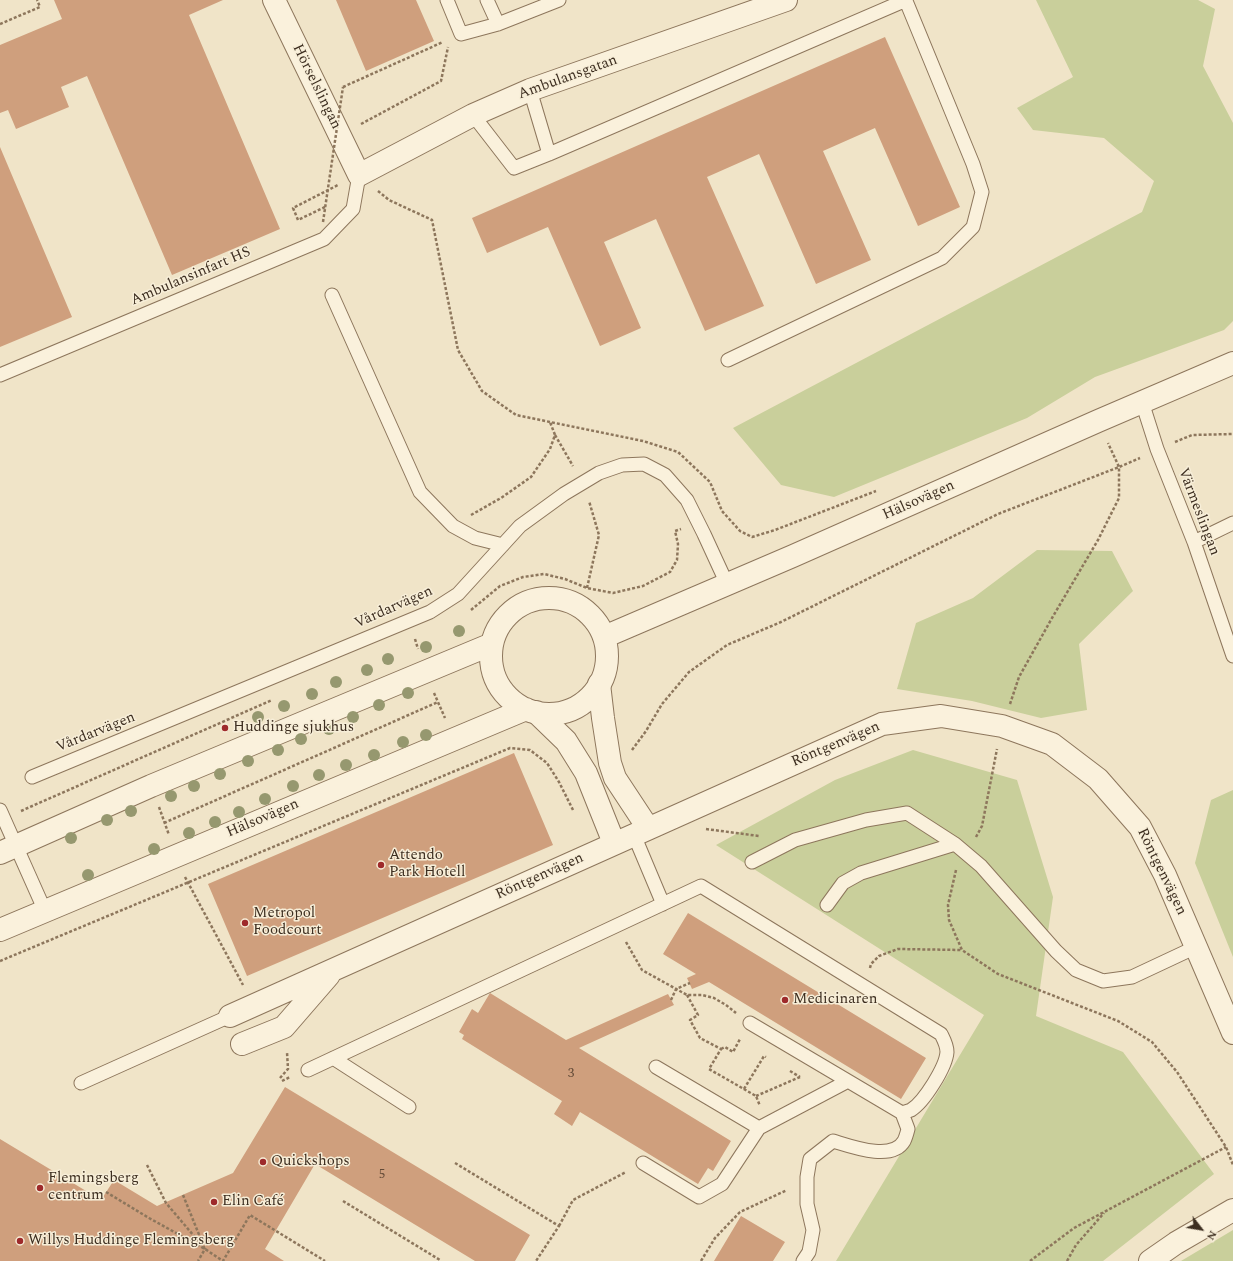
<!DOCTYPE html>
<meta charset="utf-8">
<style>
body{margin:0}
#map{position:relative;width:1233px;height:1261px;overflow:hidden;background:#f0e4c8;font-family:Spectral,serif}
canvas{display:block}
.north{position:absolute;left:1181px;top:1209px;width:40px;height:40px;-webkit-text-stroke:3px #f7eed8;paint-order:stroke;rotate:121deg;font-size:11px;font-weight:700;line-height:16px;text-align:center;color:#3d2e20}
.north::after{content:'';display:block;margin:auto;width:14px;height:18px;background:#3d2e20;clip-path:polygon(50% 0,100% 100%,50% 72%,0 100%)}
</style>
<div id="map">
<canvas width="1233" height="1261"></canvas>
<div class="north">N</div>
</div>
<script>
const g = document.querySelector('canvas').getContext('2d');
g.lineJoin = 'round';
function paint(path, color) {
  g.fillStyle = color;
  g.fill(path, 'evenodd');
}
function trace(path, color, width, dash) {
  g.strokeStyle = color;
  g.lineWidth = width;
  g.lineCap = dash ? 'butt' : 'round';
  g.setLineDash(dash || []);
  g.stroke(path);
}
function write(font, color, halo, rows, align = 'center') {
  g.font = font + ' Spectral,serif';
  g.lineWidth = 3;
  g.setLineDash([]);
  g.textBaseline = 'middle';
  g.strokeStyle = halo;
  g.fillStyle = color;
  for (const [text, x, y, turn = 0] of rows) {
    g.save();
    g.translate(x, y);
    g.rotate((+turn || 0) * Math.PI / 180);
    g.textAlign = isNaN(turn) ? turn : align;
    if (halo) g.strokeText(text, 0, 0);
    g.fillText(text, 0, 0);
    g.restore();
  }
}
paint(new Path2D(`
 M1036,0h162l17,9 -12,57 30,57v198l-9,9 -129,47 -68,41 -193,79 -53,-12 -48,-57 409,-216 12,-31 -50,-43 -71,-8 -16,-22 56,-31z
 M1037,550l75,1 21,40 -54,53 8,66 -46,8 -69,-17 -75,-12 19,-66 57,-25z
 M913,750l104,30 36,117 -17,119 87,36 91,122 -111,87h-267l148,-246 -268,-170 119,-65z
 M1233,790v167l-38,-94 16,-63z
 M1233,1230v31h-52z`), '#c9cf9b');
paint(new Path2D(`
 M54,0h169l-34,15 91,214 -108,46 -85,-199 -26,11 8,20 -53,22 -8,-19 -8,3v-68l62,-26z
 M336,0h80l18,41 -68,30z
 M885,37l75,170 -42,19 -43,-98 -52,23 48,109 -55,24 -57,-130 -52,23 57,129 -59,25 -49,-112 -52,23 37,86 -41,18 -52,-119 -61,26 -15,-35z
 M0,147l72,170 -72,30z
 M514,753l39,92 -306,131 -39,-92z
 M688,913l238,145 -25,41 -192,-117 -17,7 -5,-11 9,-4 -33,-20z
 M490,993l76,47 102,-46 6,11 -95,43 152,93 -18,30 -5,-3 -10,16 -118,-72 -8,14 -18,-12 8,-13 -100,-62 2,-4 -5,-3 13,-23 6,4z
 M285,1087l245,148 -15,26h-40l-160,-97 -50,85 19,12h-284v-122l101,61 13,-20 43,26 76,-33z
 M741,1216l44,26 -12,19h-59z`), '#cf9f7d');
const service = new Path2D(`
 M447,0l14,34 37,-10 61,-24
 M487,0l11,24
 M530,90l19,64 357,-154
 M473,115l41,53 35,-14
 M332,295l88,197 33,34 22,12 28,7
 M728,360l214,-102 31,-31 9,-35 -9,-28 -67,-163
 M0,375l324,-136 29,-30 6,-34
 M1142,402l15,47 37,93 39,114
 M1194,542l39,-19
 M32,777l398,-165 28,-18 62,-68 44,-32 35,-21 23,-8 22,-1 21,11 22,25 17,34 23,50
 M0,810l45,101
 M634,835l29,69
 M752,862l43,-22 71,-20 41,-7 48,31 26,22 75,85 20,19 27,11 29,-4 64,-30
 M827,905l16,-22 18,-10 94,-29
 M750,1023l98,58
 M333,1058l76,49
 M656,1067l103,61 89,-47 54,32
 M308,1070l393,-184 240,148c3,6 6,11 6,18 -1,15 -23,50 -36,58 -2,1 -6,2 -9,3l6,16c-1,4 -2,8 -4,12 -12,21 -54,5 -71,0l-23,18 -3,18v27l6,26 -4,22 -6,9
 M81,1083l149,-67
 M643,1163l56,34 23,-13 37,-56`);
const minor = new Path2D(`
 M274,0l85,175 114,-60 57,-25 256,-90
 M599,684l4,34 7,45 5,15 33,50
 M536,712l30,29 20,32 28,70
 M230,1016l652,-292 59,-8 61,10 50,18 46,35 42,48 25,48 68,158
 M242,1044l42,-17 45,-52`);
const tertiary = new Path2D(`
 M491 656a58 58 0 1 1 116 0a58 58 0 1 1-116 0Z
 M604,637l189,-81 305,-135 135,-58
 M0,853l151,-67 341,-142
 M0,930l526,-221
 M1150,1261l26,-18 57,-33`);
trace(service, '#8d765c', 15);
trace(minor, '#8d765c', 24);
trace(tertiary, '#8d765c', 24);
trace(new Path2D(`
 M0,24l40,-17 -3,-7
 M343,87l100,-45
 M361,124l80,-43 7,-34
 M378,191l11,9 43,20 26,130 24,41 34,24 127,26 35,11 32,30 12,29 18,20 12,6 23,-7 101,-39
 M325,207l-27,13 -5,-12 45,-23
 M555,435l18,31
 M1175,442l17,-7 41,-1
 M471,515l30,-17 30,-21 19,-28 5,-14 -5,-13
 M587,588l12,-53 -10,-34
 M471,610l29,-24 23,-9 21,-3 21,5 22,9 26,5 30,-7 27,-14 7,-12 1,-16 -3,-13 6,-2
 M415,639l3,10
 M434,693l11,25
 M1010,704l9,-27 33,-59 46,-78 21,-42v-31l-11,-24
 M632,750l14,-19 16,-27 27,-32 38,-27 54,-23 217,-108 121,-47 21,-9
 M159,807l10,28
 M21,811l251,-111
 M164,823l274,-121
 M706,829l53,7
 M976,837l6,-11 15,-77
 M956,870l-8,35 1,15 13,30 36,24 120,47 34,21 25,30 49,75 7,18
 M185,877l58,108
 M626,942l16,28 45,25h15l12,3 12,7 10,8
 M0,961l510,-213 20,2 17,13 12,19 14,28
 M870,968l1,-4 8,-8 19,-7 64,1
 M687,995l11,20 -8,5 10,18 21,11 -12,20 47,27 4,10
 M671,1000l5,-11 14,-6
 M721,1049l4,-2 8,5 7,-13
 M790,1071l10,6
 M280,1078l8,-9 -1,-17
 M282,1081l8,-4
 M744,1089l20,-33 2,1
 M756,1096l44,-19
 M455,1163l104,63 -23,35
 M147,1165l19,38 39,46 -7,12
 M106,1192l43,26 56,31 18,12 27,-46 75,46
 M183,1195l21,52
 M343,1201l97,59
 M559,1226l14,-26 53,-28
 M701,1261l14,-23 25,-26 47,-22
 M1030,1261l44,-33 152,-81
 M1067,1261l9,-16 28,-32`), '#8d765c', 2.5, [3, 2]);
trace(service, '#faf1dc', 13);
trace(minor, '#faf1dc', 22);
trace(tertiary, '#faf1dc', 22);
trace(new Path2D(`
 M323,222l20,-135`), '#8d765c', 2.5, [3, 2]);
g.fillStyle = '#96986f';
for (const [x, y] of [
 [459,631],
 [426,647],
 [388,659],
 [367,670],
 [336,682],
 [408,693],
 [312,694],
 [379,705],
 [284,706],
 [258,717],
 [353,717],
 [329,729],
 [426,735],
 [301,739],
 [403,742],
 [278,750],
 [374,755],
 [248,761],
 [346,765],
 [220,774],
 [319,775],
 [194,786],
 [293,786],
 [171,796],
 [265,799],
 [131,811],
 [239,812],
 [107,820],
 [215,822],
 [189,833],
 [71,838],
 [154,849],
 [88,875]
]) {
  g.beginPath();
  g.arc(x, y, 6, 0, 2 * Math.PI);
  g.fill();
}
for (const [x, y, r, color] of [
 [225,728,4,"#9e2a2b"],
 [381,865,4,"#9e2a2b"],
 [245,923,4,"#9e2a2b"],
 [785,1000,4,"#9e2a2b"],
 [263,1162,4,"#9e2a2b"],
 [40,1188,4,"#9e2a2b"],
 [214,1202,4,"#9e2a2b"],
 [20,1241,4,"#9e2a2b"]
]) {
  const dot = new Path2D();
  dot.arc(x, y, r, 0, 2 * Math.PI);
  g.fillStyle = color;
  g.fill(dot);
  trace(dot, '#f7eed8', 1.5);
}
write('13px', '#624a37', null, [
 ["3",571,1074],
 ["5",382,1175]
]);
write('15px', '#3d2e20', '#f7eed8', [
 ["Ambulansgatan",568,78,-20],
 ["Hörselslingan",316,87,64],
 ["Ambulansinfart HS",191,277,-23],
 ["Hälsovägen",919,501,-24],
 ["Värmeslingan",1198,512,69],
 ["Vårdarvägen",394,608,-24],
 ["Vårdarvägen",96,733,-22],
 ["Röntgenvägen",836,745,-23],
 ["Hälsovägen",263,819,-23],
 ["Röntgenvägen",1161,872,64],
 ["Röntgenvägen",540,877,-24]
]);
write('15px', '#3d2e20', '#f7eed8', [
 ["Huddinge sjukhus",233,728],
 ["Attendo",389,856],
 ["Park Hotell",389,873],
 ["Metropol",253,914],
 ["Foodcourt",253,931],
 ["Medicinaren",793,1000],
 ["Quickshops",271,1162],
 ["Flemingsberg",48,1179],
 ["centrum",48,1196],
 ["Elin Café",222,1202],
 ["Willys Huddinge Flemingsberg",28,1241]
], 'left');
</script>
